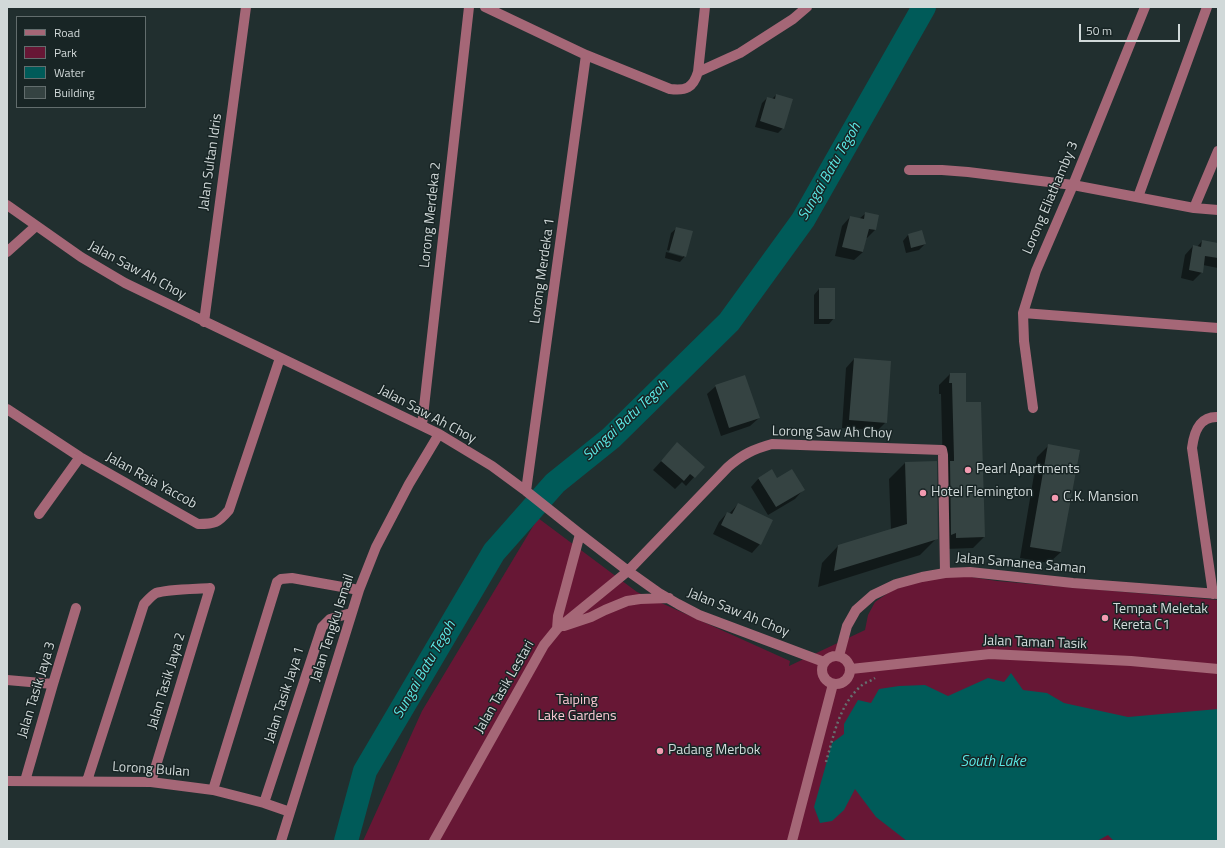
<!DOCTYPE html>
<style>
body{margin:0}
#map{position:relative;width:1225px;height:848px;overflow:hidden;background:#212f2f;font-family:"Titillium Web",sans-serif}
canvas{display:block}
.frame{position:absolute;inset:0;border:8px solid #d1d9d9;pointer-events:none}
.legend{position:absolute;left:16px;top:16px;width:130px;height:92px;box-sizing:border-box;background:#182525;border:1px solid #626d6d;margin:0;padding:5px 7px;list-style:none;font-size:12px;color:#d1d9d9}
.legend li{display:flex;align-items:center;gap:8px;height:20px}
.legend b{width:20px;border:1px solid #626d6d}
.scale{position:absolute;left:1079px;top:24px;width:101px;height:18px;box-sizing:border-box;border:2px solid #d1d9d9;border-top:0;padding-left:5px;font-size:12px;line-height:14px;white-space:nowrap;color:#d1d9d9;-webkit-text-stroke:3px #182525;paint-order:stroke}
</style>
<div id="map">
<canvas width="1225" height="848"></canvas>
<div class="frame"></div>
<ul class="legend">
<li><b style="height:5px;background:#a56777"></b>Road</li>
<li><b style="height:11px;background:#671735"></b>Park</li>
<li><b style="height:11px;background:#005b59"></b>Water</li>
<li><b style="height:11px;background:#354342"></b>Building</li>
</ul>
<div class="scale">50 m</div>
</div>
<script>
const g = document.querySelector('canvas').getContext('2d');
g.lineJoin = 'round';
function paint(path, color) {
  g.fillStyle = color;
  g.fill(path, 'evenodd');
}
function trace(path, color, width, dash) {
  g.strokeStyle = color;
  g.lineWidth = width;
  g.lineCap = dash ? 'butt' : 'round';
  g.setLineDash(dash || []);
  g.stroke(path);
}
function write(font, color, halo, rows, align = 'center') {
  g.font = font + ' "Titillium Web",sans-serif';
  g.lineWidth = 3;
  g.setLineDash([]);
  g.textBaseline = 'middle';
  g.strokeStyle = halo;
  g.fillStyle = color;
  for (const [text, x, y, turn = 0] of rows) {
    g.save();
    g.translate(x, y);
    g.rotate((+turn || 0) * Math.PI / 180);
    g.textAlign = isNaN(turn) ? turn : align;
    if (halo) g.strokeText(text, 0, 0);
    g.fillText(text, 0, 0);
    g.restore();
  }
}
paint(new Path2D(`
 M538,518l99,74 153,69 -1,5 76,-36 3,-15 7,-13 16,-11 24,-9 25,-6h25l32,5 221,19v241h-855l59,-130z`), '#671735');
paint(new Path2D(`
 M1011,673l12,17 24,3 17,10 64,14 90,-8v132h-104l-6,-6 -11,6h-190l-31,-24 -21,-28 -11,21 -12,11 -12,2 -6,-16 18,-64 12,-9v-10l14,-24 13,3 8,-14 20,-3 26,-1 23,11 40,-18 16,4z`), '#005b59');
paint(new Path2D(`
 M776,95l7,33 -5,5 -23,-6 7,-24 5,-5 5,1z
 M866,213l9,17 -8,8h-1l-3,14 -9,8 -19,-4 7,-30 8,-9 9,2z
 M677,228l8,28 -5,6 -15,-4 1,-6 17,5v-2l-16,-5 4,-17z
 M921,231l4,13 -6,6 -13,3 -3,-12 5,-6z
 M1202,241l16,3v24l-15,-3 -1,7 -9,9 -12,-3 4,-23 8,-9 4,1z
 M819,289l15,29 -5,6h-15v-29z
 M854,359l32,63 -8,8 -36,-2 4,-60z
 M950,374l15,29 19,134 -11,11 -28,1 -4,-155h-2v-9z
 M716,386l43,32 -9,8 -29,10 -14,-42z
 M677,444l26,23 -17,19 -4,-4 -7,7 -22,-19z
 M1049,445l12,107 -12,11 -29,-5 17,-101z
 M905,463l32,75 -17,17 -102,32 4,-24 16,-17 53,-16 -2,-51z
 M759,478l18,1 26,11 -8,9 -27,16 -17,-28z
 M738,504l22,40 -8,9 -39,-19 6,-12 8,-9 2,1z`), '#0007');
trace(new Path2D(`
 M346,841l19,-70 129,-219 61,-69 56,-45 118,-116 74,-102 121,-213`), '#005b59', 24);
paint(new Path2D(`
 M776,94l17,5 -9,30 -24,-8 7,-24 8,2z
 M865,212l14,3 -3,15 -7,-1 -6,23 -21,-5 8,-31 14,3z
 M676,227l17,4 -7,26 -17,-5z
 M922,230l4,14 -15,4 -3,-14z
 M1202,240l16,3v15l-13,-2 -2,17 -14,-3 4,-25 8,2z
 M819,288h16v31h-16z
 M854,358l37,3 -4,62 -38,-3z
 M950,373h16v29h15l4,135 -29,1v-5l-5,2 -1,-74h4v-3l-2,-75h-3z
 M745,375l15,43 -31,10 -14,-43z
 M677,442l28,25 -10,11 -5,-4 -6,7 -23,-20z
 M1048,444l32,6 -19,102 -31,-5z
 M937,461l1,78 -104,32 4,-26 69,-21 -2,-62z
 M772,469l5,9 15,-9 13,21 -29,17 -18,-29z
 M738,503l35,17 -12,25 -40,-20 6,-13 5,2z`), '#354342');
trace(new Path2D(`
 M826,762c8,-27 13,-57 35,-76 4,-4 10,-5 14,-8`), '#657070', 2.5, [2, 3]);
trace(new Path2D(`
 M485,7l101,48 84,34c16,2 23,-1 28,-17l7,-65
 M698,72l42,-19 53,-34 14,-12
 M909,170h33l26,2 105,13 121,23 24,2
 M1138,197l69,-190
 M7,205l74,52 44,26 314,151 53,32 34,25 54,43 48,37 31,22 19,11 21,11 125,47
 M1194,208l24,-57
 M7,252l29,-26
 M1023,313l195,15
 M204,322l42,-315
 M1033,408l-9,-67 -1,-28 13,-42 37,-86 72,-178
 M7,409l73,48 118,67c17,0 20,-1 31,-14l51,-152
 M422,425l47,-418
 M526,491l60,-436
 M39,514l41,-57
 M1213,594l-21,-146c2,-16 7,-32 26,-31
 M564,626l27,-9 14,-7 22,-9 13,-2 29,-1
 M557,629l1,-13 22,-82
 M822 670a14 14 0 1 1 28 0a14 14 0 1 1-28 0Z
 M839,656l8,-30 9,-16 17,-15 23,-11 26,-7 23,-4 25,-1 103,11 145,11
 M851,669l139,-15 141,7 87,8
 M7,680l46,4
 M7,781l144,1 62,8 51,13 26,9
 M25,781l28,-97 23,-76
 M87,781l57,-177c4,-4 7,-8 12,-11 11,-4 41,-4 54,-5l-59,194
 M213,790l64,-208 4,-3 11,-1 67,12
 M264,803l58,-176 8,-8 21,-6
 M281,841l78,-251 17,-43 33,-63 30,-50
 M434,841l110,-196 13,-16 71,-58 100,-104c15,-13 26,-18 44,-23l170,6 1,5 2,118
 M792,841l41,-157`), '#a56777', 10);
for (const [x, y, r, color] of [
 [968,470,4,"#f29ab0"],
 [923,493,4,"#f29ab0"],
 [1055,498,4,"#f29ab0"],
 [1105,618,4,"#f29ab0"],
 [660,751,4,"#f29ab0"]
]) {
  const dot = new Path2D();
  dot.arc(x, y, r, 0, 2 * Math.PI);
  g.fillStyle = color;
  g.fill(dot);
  trace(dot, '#182525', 1.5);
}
write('14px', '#d1d9d9', '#182525', [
 ["Jalan Sultan Idris",211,162,-82],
 ["Lorong Eliathamby 3",1051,198,-67],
 ["Lorong Merdeka 2",431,215,-84],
 ["Jalan Saw Ah Choy",137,271,28],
 ["Lorong Merdeka 1",543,271,-82],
 ["Jalan Saw Ah Choy",427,415,28],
 ["Lorong Saw Ah Choy",832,433,1],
 ["Jalan Raja Yaccob",151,481,29],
 ["Jalan Samanea Saman",1021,564,5],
 ["Jalan Saw Ah Choy",738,613,22],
 ["Jalan Tengku Ismail",333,628,-72],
 ["Jalan Taman Tasik",1035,643,2],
 ["Jalan Tasik Jaya 2",167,681,-73],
 ["Jalan Tasik Lestari",505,687,-60],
 ["Jalan Tasik Jaya 3",37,690,-73],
 ["Jalan Tasik Jaya 1",285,695,-72],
 ["Lorong Bulan",151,770,4]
]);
write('14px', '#d1d9d9', '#182525', [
 ["Pearl Apartments",976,470],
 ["Hotel Flemington",931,493],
 ["C.K. Mansion",1063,498],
 ["Tempat Meletak",1113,610],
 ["Kereta C1",1113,626],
 ["Padang Merbok",668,751]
], 'left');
write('14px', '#fbc7d3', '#182525', [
 ["Taiping",577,701],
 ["Lake Gardens",577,717]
]);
write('italic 15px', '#5ae9e6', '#182525', [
 ["Sungai Batu Tegoh",830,172,-60],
 ["Sungai Batu Tegoh",626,421,-43],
 ["Sungai Batu Tegoh",425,670,-60],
 ["South Lake",993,762]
]);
</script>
